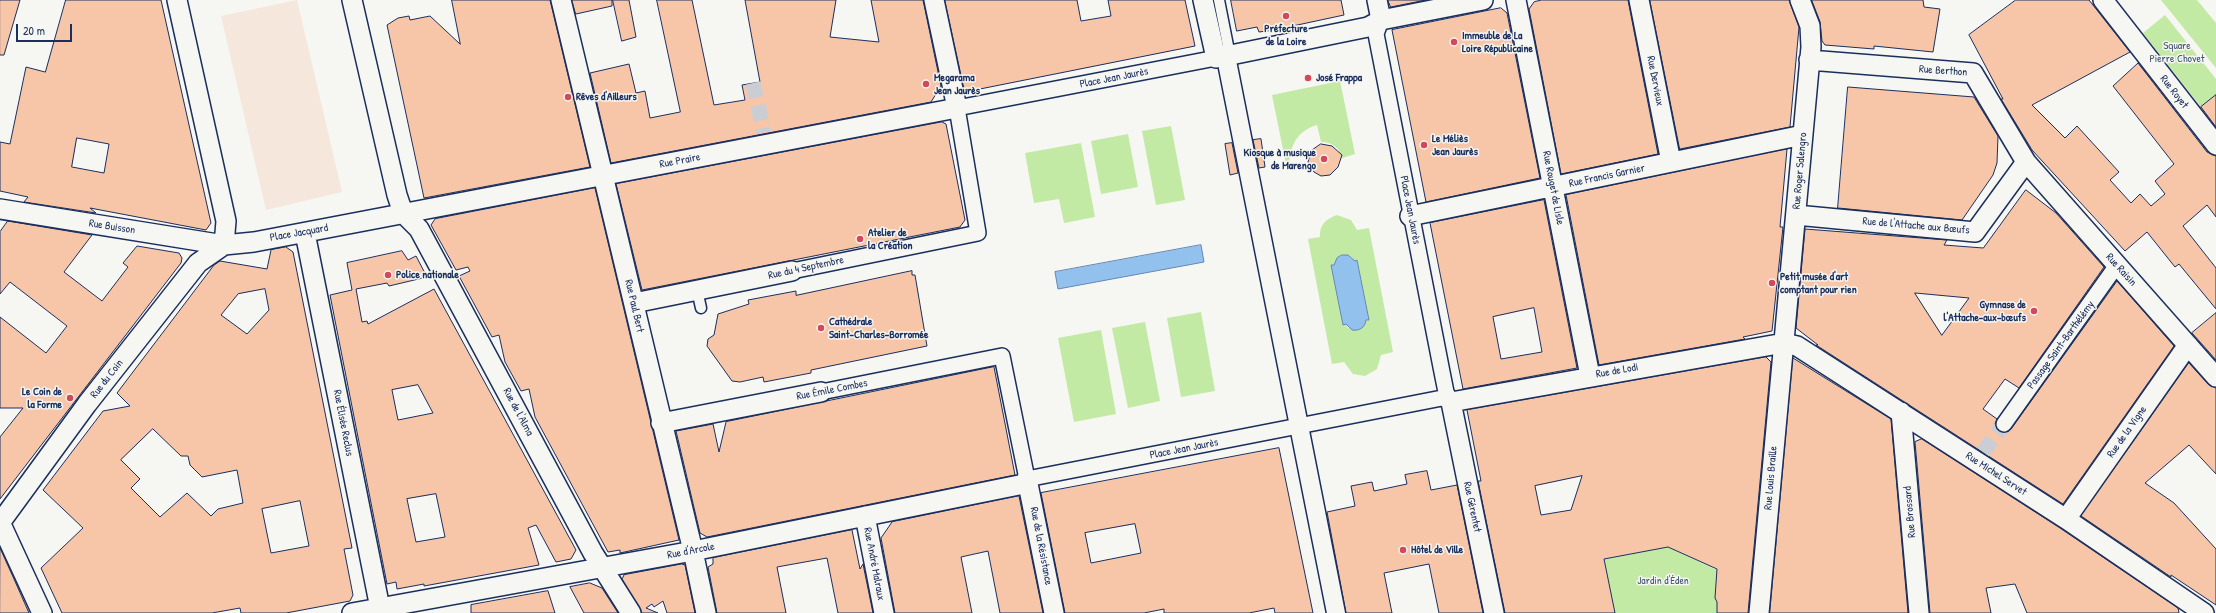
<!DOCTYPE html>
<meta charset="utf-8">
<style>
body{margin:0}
#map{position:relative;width:2216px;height:613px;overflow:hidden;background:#f6f6f2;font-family:"Patrick Hand",sans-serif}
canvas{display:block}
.scale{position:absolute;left:16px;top:24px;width:56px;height:18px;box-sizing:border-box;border:2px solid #1b2f5e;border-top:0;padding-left:5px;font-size:12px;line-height:14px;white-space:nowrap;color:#1b2f5e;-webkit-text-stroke:3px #f6f6f2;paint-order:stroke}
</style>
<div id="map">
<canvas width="2216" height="613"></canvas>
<div class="scale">20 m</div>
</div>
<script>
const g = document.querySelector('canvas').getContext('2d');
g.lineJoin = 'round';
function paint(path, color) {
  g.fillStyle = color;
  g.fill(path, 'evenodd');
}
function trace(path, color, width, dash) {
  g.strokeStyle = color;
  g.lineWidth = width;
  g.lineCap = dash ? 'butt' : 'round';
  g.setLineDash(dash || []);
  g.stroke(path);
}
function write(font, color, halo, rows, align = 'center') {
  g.font = font + ' "Patrick Hand",sans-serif';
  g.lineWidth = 3;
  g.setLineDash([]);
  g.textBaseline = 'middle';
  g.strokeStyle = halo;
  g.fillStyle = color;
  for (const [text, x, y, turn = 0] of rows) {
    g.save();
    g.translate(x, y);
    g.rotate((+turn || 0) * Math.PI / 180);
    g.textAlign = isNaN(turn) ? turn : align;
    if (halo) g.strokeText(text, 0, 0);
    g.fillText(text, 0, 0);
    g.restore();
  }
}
paint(new Path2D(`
 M297,0l45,192 -76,18 -45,-194z`), '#f6e7dc');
paint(new Path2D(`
 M2161,0h36l19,23v45z
 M2165,15l51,64v16l-15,12 -58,-74z
 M1340,81l15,73 -13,4c-3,-11 -10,-16 -21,-16l-4,-17c-21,6 -28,23 -28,43l-2,1 -15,-74z
 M1171,126l14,74 -29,5 -14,-74z
 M1128,134l10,53 -37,7 -10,-53z
 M1081,143l14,74 -31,6 -5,-24 -25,4 -9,-50z
 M1337,215l14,5 6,10 12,-2 24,124 -12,3 -4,14 -12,7 -12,-2 -9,-12 -12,2 -24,-125 12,-2c-1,-12 6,-18 17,-22zM1345,255l5,1 5,5 2,-1 12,60 -21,8 -2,-4 -3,1 -12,-60h3l5,-9z
 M1201,312l14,79 -34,6 -14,-79z
 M1145,322l15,79 -32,7 -16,-80z
 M1101,330l15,84 -42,8 -16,-84z
 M1668,547l49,23 -2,28 3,3 -1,12h-102l-11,-54z`), '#c3eaa4');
const water = new Path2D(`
 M1201,245l3,17 -146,27 -3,-17z
 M1342,255h6l7,6 2,-1 12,60h-3c-1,8 -7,11 -14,10l-6,-6 -3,1 -12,-60h3l3,-7z`);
paint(water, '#93c1ed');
trace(water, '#6387b4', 1);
const building = new Path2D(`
 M0,0h20l-16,55h-4z
 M66,0h95l50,223 -5,7 -116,-22 6,5 -72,-11 4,-5 -28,-6v-49l10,2 16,-77 19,5zM77,138l32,6 -5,29 -32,-6z
 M452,0h98l40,167 -166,31 -37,-173 11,-7 11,-2 1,4 20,-4 30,28z
 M572,0h40v6l-36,8z
 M613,0h16l7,37 -14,4z
 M657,0h35l22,105 31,-5 -3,-15 18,-3 -15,-82h91l-6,37 49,5 -8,-42h52l18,86 -10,16 -320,61 -21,-90 39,-9 7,29 9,-2 5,27 30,-6z
 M945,0h132l4,21 30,-5 -3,-16h77l10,46 -230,46z
 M1231,0h110l3,15 -70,15 -15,2 -2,-5 -20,4z
 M1388,0h38l-35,7z
 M1542,0h86l30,154 -97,20 -32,-165 5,-7z
 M1650,0h139l10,27 -9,100 -110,22z
 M1812,0h111l1,7 16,2 -7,43 -59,-6v3l-49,-4 -3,-4 -2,-19z
 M2016,0h73l41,52 -98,53 33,33 12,-12 42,46 -9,8 21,23 9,-9 11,12 14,-12 -10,-13 19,-17 -61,-78 25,-23 69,89 9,4v61l-9,-12 -24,21 33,42v41l-37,-45 -4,3 -28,-35 -22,19 -93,-101 -31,-51h2l-34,-64z
 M1501,8l6,5 33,165 -114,24 -34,-172z
 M1848,87l126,10 24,39 -1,27 -4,12 -31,45 -124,-12z
 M2216,95v32l-15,-20z
 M942,122l4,2 19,96 -5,7 -318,63 -26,-106z
 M1261,139l4,28 -6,1 -6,-28z
 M1232,143l6,30 -8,2 -5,-31z
 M1321,144l11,2 10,9 -4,12 -8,8 -9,1 -7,-4 -6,-10 3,-11z
 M1787,149l-7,78h3l-11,104 -29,6 2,2 -146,26 -33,-170z
 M595,188l84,352 -59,13v-3l-12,2 -73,-135 -6,-28 -8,2 -16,-29 -6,-27 -7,2 -33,-61 11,-5 -2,-4 -12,3 -25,-45 4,-6z
 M2026,190l30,23 48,54 -85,121 -14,-9 -22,30 14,10 -2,5 3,7 6,2 7,-4 106,-148 57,65 -111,158 -247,-159h2l-22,-17 9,-99 142,11 -3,5 39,3zM1915,293l54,5 -27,37z
 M1544,200l33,168 -114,21 -33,-166zM1534,308l8,44 -41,7 -8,-42z
 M8,221l84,14 -28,37 38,29 26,-34 -5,-4 14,-17 42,7 3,5 -1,5 -181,236v-62l23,-29h-23v-91l46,36 21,-27 -57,-44 -10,12v-62z
 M286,247l7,5 59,296 -8,1 9,46 -3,6 -64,12h-45l-1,-5 -28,5h-150l-21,-45 42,-40 -40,-38 60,-79 27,-5 -13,-13 97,-128 6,-4 47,8 4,-19zM265,289l4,21 -22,24 -26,-19 17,-21zM153,429l28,27h7l2,9 12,12 35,-7 6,33 -25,6 -7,7 -24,-23 -27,24 -29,-29 9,-9 -19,-19zM300,501l9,45 -38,7 -9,-44z
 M402,251l6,9 8,-4 11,21 -38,9 -2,-3 -31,6 6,33 5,-1 1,3 66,-35 142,261 -5,9 -15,3 -20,-37 -8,3 11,37 -115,21v-2l-27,5 -1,-7 -9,2 -57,-289 22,-5 -5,-27zM418,385l15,28 -35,7 -6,-30zM436,494l9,43 -29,5 -9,-43z
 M912,271v4h3l12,71 -116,24v3l-47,9 -1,-5 -23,5 -8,-1 -25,-35 1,-7 6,-4 4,-21 31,-10 -1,-4 48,-9v4z
 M2216,313v47l-24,-27z
 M1766,357l5,5 -23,251h-31v-11l-2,-4 2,-29 -49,-22 -64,12 11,54h-110l-27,-132h3l-14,-71zM1582,476l-11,34 -30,5 -6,-29z
 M1793,358l98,61 17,194h-138z
 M2189,363l19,21 8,4v86l-27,-29 -44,38 29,20 42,46v56l-45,-30v2l-90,-61z
 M994,367l21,108 -308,62 -7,-4 -24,-102 37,-7 6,28 7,-30z
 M1922,439l138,89 118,80 1,5h-152l-12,-29 -29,4 5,25h-61l-15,-171z
 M1279,448l34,165h-38l-1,-5 -25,5h-85v-4l-20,4h-79l-24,-120zM1135,524l6,29 -50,10 -6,-30z
 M1427,471l4,19 26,-5 26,128h-44l-10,-49 -45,9 8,40h-46l-19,-101 28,-6 -4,-20 21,-4 2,9 33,-7 -2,-9z
 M1019,496l24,117h-43l-12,-62 -27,6 11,56h-77l-14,-75 11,-16z
 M852,530l8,39 3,-5 10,49h-35l-11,-55 -50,9 9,46h-69l-9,-46 5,-3v-6z
 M0,548l14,31 15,34h-29z
 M682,564l3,1 10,48h-28l-4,-12 -9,6 -2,-3 -6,4 12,5h-16l-20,-34 2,-4z
 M590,583l12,5 16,25h-34l-14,-26z
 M548,591l7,22h-84v-8z`);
paint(building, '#f7c5a8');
trace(building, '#1b2f5e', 1);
trace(new Path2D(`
 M753,83l11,49
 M1983,452l21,-28`), '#caced4', 15, [15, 8]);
const service = new Path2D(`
 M1219,0l121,613
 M1221,53l111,560
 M697,290l4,18`);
const pedestrian = new Path2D(`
 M1381,20l-5,14 66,338 4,20 5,10
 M792,271l186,-38 -21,-125 259,-50
 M821,392l181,-36 25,123 415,-81 9,4
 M2004,424l113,-159`);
const minor = new Path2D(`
 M177,0l49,221 -2,24
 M352,0l45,195 6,18 16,16 174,324 38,60
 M561,0l132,551 13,62
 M1203,0l13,58 152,-31 13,-7 102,-20
 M1377,0l4,20
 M1516,0l74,376
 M1639,0l32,162
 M2103,0l113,145
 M1809,60l164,13 53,89 190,215
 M0,209l224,36 30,-3 703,-134 -23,-108
 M1796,215l179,17 51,-70
 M1410,216l393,-81
 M305,233l76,380
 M634,303l158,-32
 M1901,412l18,201
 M661,423l160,-31
 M1027,479l27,134
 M865,516l19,97
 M2066,519l122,-174
 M0,522l42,91
 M0,523l87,-119 111,-141 26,-18
 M352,613l341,-62 331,-67 3,-5
 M1494,613l-43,-211 333,-59 13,3 269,173 138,94
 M1759,613l52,-566 -1,-21 -10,-26`);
trace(service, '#1b2f5e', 13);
trace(pedestrian, '#1b2f5e', 18);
trace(minor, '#1b2f5e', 22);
trace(service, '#f6f6f2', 10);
trace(pedestrian, '#f6f6f2', 15);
trace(minor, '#f6f6f2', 19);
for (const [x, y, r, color] of [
 [1286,16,4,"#d1495b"],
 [1454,42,4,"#d1495b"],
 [1308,78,4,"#d1495b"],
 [926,84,4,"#d1495b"],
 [568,97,4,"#d1495b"],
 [1424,145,4,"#d1495b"],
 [1324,159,4,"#d1495b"],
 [860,239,4,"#d1495b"],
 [388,275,4,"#d1495b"],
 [1772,283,4,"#d1495b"],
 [2034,311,4,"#d1495b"],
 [821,328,4,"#d1495b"],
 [70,398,4,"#d1495b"],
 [1403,550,4,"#d1495b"]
]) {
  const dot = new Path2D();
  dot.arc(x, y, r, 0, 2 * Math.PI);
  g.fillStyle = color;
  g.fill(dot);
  trace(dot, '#f6f6f2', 1.5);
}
write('bold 11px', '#1b2f5e', '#f6f6f2', [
 ["Préfecture",1286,29,"center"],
 ["de la Loire",1286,42,"center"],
 ["Immeuble de La",1462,36],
 ["Loire Républicaine",1462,49],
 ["Megarama",934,78],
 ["Jean Jaurès",934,91],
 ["José Frappa",1316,78],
 ["Rêves d'Ailleurs",576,97],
 ["Le Méliès",1432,139],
 ["Jean Jaurès",1432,152],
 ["Kiosque à musique",1316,153,"right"],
 ["de Marengo",1316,166,"right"],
 ["Atelier de",868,233],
 ["la Création",868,246],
 ["Police nationale",396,275],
 ["Petit musée d'art",1780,277],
 ["comptant pour rien",1780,290],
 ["Gymnase de",2026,305,"right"],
 ["l'Attache-aux-bœufs",2026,318,"right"],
 ["Cathédrale",829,322],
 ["Saint-Charles-Borromée",829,335],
 ["Le Coin de",62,392,"right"],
 ["la Forme",62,405,"right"],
 ["Hôtel de Ville",1411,550]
], 'left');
write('11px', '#3d546c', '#f6f6f2', [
 ["Square",2177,46],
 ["Pierre Chovet",2177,59],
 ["Jardin d'Éden",1663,581]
]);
write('11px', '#1b2f5e', '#f6f6f2', [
 ["Rue Berthon",1943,71,4],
 ["Place Jean Jaurès",1114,78,-11],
 ["Rue Dervieux",1655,81,79],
 ["Rue Royet",2174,92,52],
 ["Rue Praire",680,161,-11],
 ["Rue Roger Salengro",1800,171,-85],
 ["Rue Francis Garnier",1607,176,-12],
 ["Rue Rouget de Lisle",1553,188,79],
 ["Place Jean Jaurès",1410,210,79],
 ["Rue de l'Attache aux Bœufs",1916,226,5],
 ["Rue Buisson",112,227,9],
 ["Place Jacquard",299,233,-10],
 ["Rue du 4 Septembre",806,268,-12],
 ["Rue Raisin",2121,270,48],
 ["Rue Paul Bert",634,306,77],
 ["Passage Saint-Barthélémy",2061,345,-54],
 ["Rue de Lodi",1617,371,-10],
 ["Rue du Coin",107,379,-52],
 ["Rue Émile Combes",832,390,-11],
 ["Rue de l'Alma",518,412,62],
 ["Rue Élisée Reclus",343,423,79],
 ["Rue de la Vigne",2127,432,-55],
 ["Place Jean Jaurès",1184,449,-11],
 ["Rue Michel Servet",1996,474,33],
 ["Rue Louis Braille",1771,478,-85],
 ["Rue Gérentet",1472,507,78],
 ["Rue Brossard",1910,512,-95],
 ["Rue de la Résistance",1041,546,79],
 ["Rue d'Arcole",691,551,-11],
 ["Rue André Malraux",874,564,79]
]);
</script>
